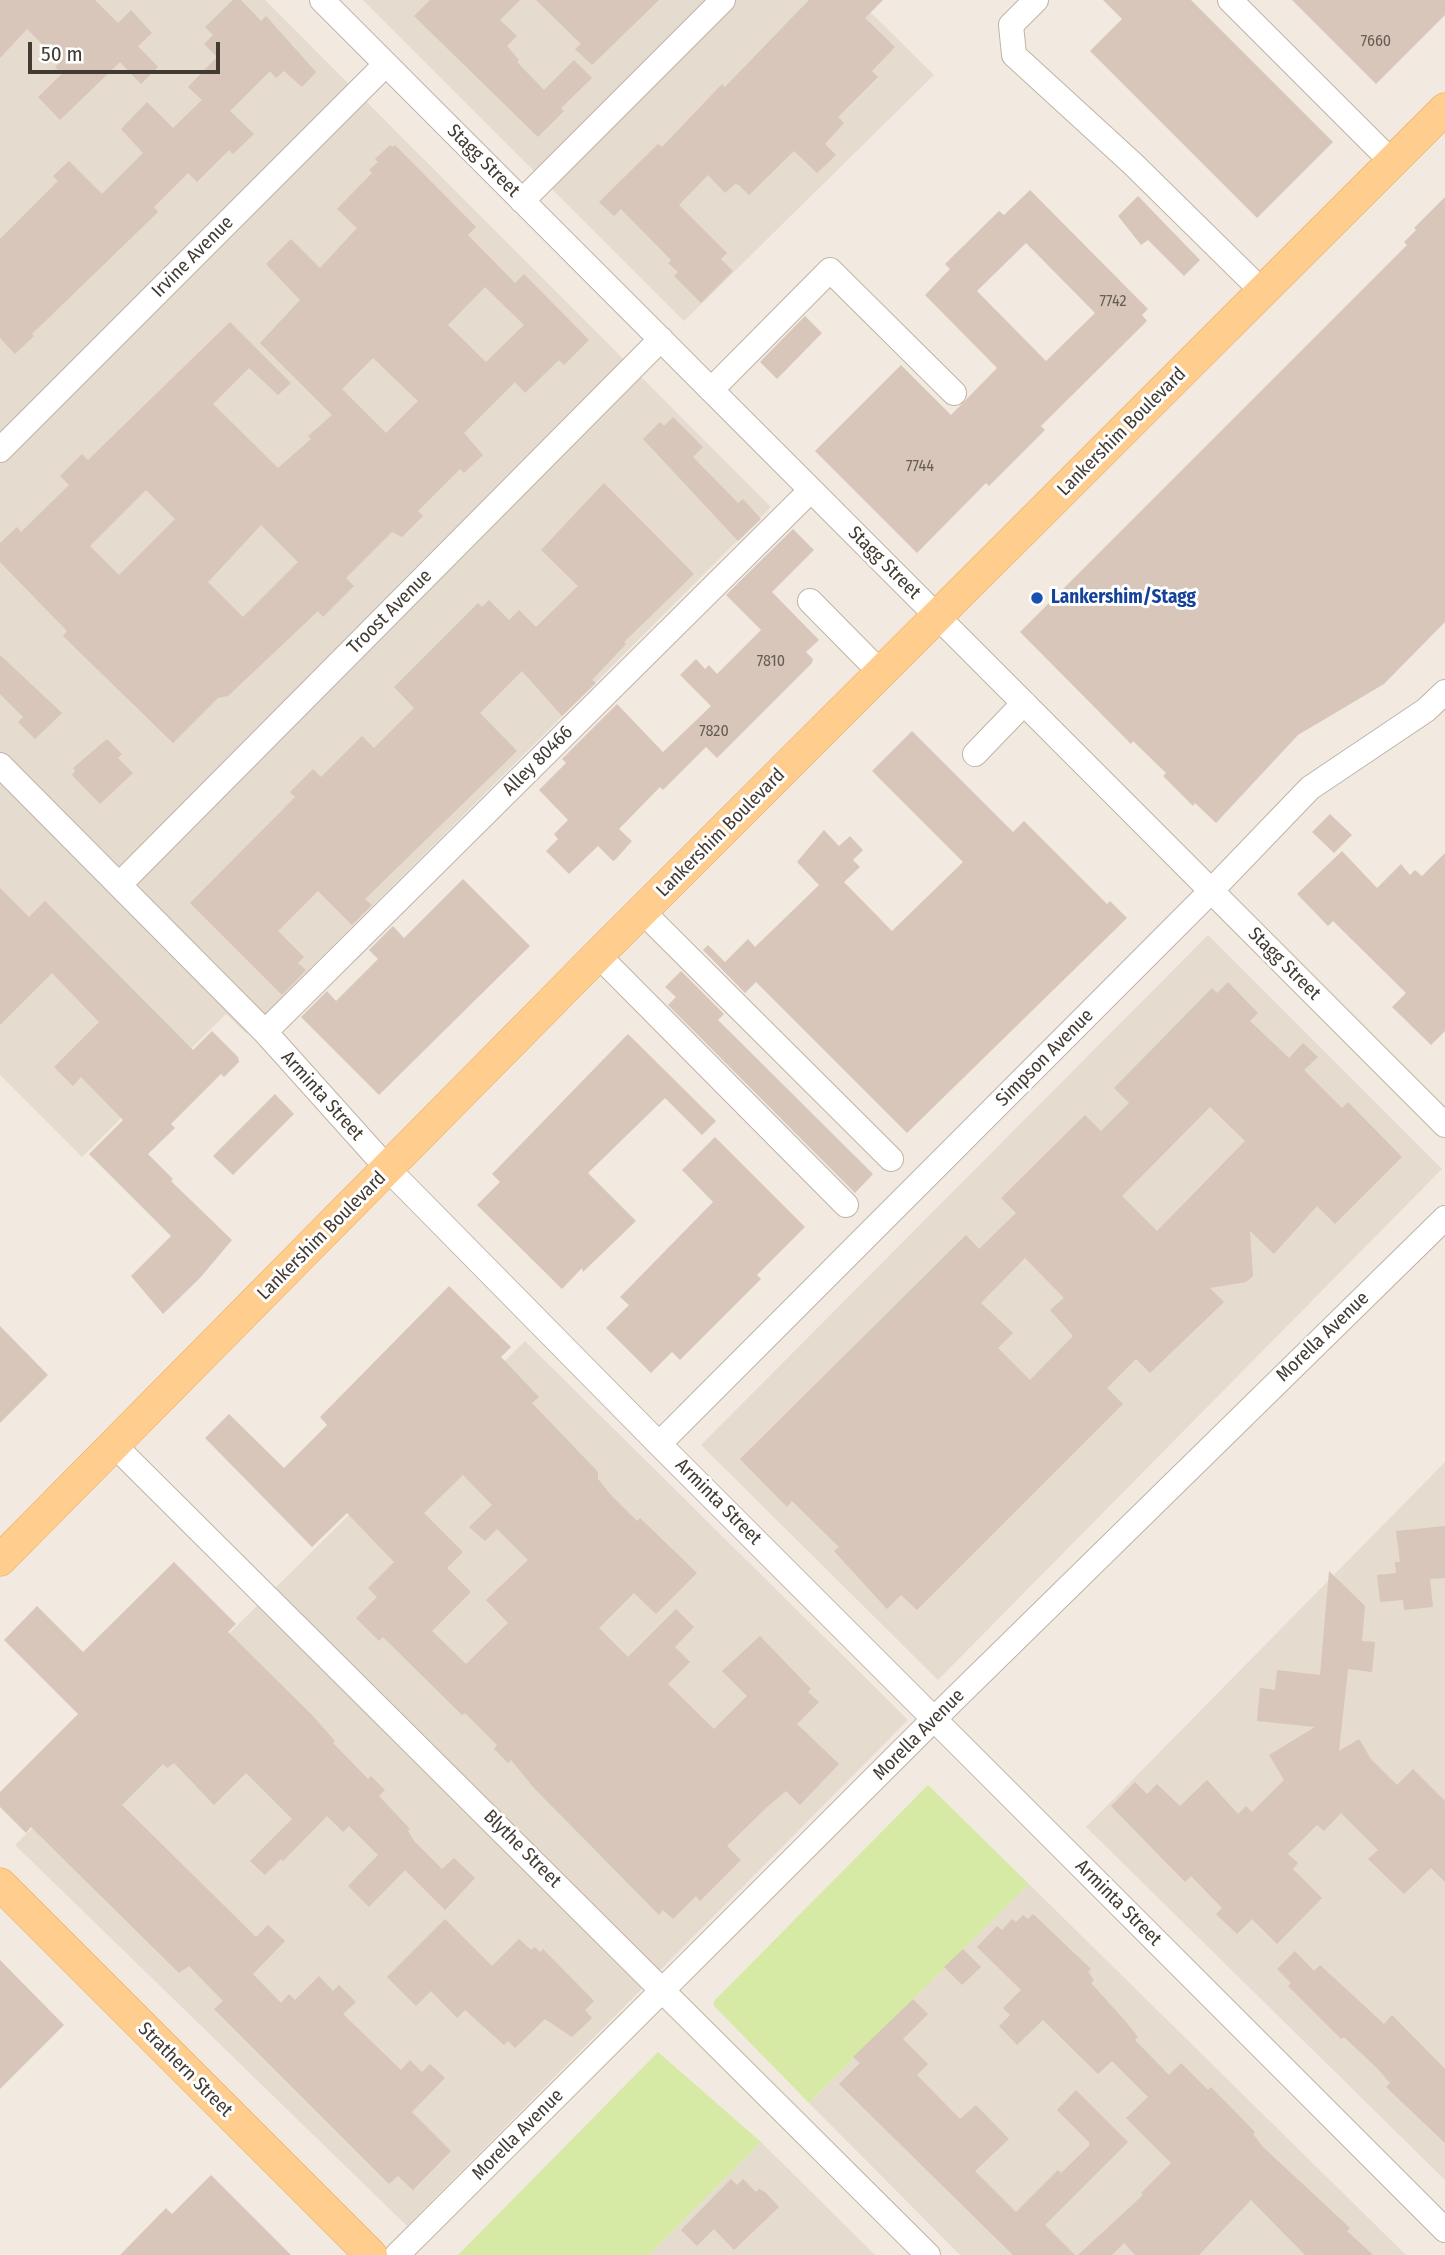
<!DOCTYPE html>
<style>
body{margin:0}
#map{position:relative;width:1445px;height:2255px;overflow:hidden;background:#f2eae1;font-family:"Fira Sans Condensed",sans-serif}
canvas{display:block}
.scale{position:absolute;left:28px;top:42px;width:192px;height:32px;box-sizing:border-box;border:4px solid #433a32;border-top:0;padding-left:9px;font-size:21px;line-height:24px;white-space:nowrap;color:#433a32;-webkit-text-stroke:5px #fff;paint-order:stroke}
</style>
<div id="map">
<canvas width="1445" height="2255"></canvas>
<div class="scale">50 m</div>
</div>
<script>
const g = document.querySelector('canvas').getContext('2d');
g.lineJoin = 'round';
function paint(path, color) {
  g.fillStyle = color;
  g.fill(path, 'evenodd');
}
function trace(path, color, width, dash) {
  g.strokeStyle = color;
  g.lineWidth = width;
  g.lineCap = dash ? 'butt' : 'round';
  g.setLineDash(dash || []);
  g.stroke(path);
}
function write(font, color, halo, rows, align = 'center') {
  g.font = font + ' "Fira Sans Condensed",sans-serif';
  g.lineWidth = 6;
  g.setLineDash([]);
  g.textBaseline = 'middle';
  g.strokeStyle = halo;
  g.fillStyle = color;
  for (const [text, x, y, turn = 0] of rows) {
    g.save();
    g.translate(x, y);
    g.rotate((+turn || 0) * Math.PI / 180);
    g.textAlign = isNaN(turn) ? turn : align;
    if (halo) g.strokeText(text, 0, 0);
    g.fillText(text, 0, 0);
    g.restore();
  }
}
paint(new Path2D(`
 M0,0h265l506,507 -525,526 -20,-19 -144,143 -82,-82z
 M363,0h495l76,75 -250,246z
 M1208,935l234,234 -504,511 -237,-235z
 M525,1341l383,379 -501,506 -392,-381z
 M1445,1462v718l-359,-353z
 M1029,1884l377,371h-446l-151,-152z
 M761,2142l114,113h-226z`), '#e6dbcf');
paint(new Path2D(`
 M928,1785l101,99 -220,219 -95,-97v-5z
 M658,2052l103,90 -112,113h-191z`), '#d6eaa6');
paint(new Path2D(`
 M0,0h95l23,23 13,-13 21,23 -14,13 20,21 -17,17 -21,-22 -60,58 -22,-23 24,-23 -7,-7 5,-5 -33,-33 -27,29z
 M233,0h8l20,21 5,-5 50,56 -14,15 -18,-16 -8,7 -6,-7 -40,40 24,23 -21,20 -4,-4 -32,32 -9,-9 -34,34 4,5 -126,122 2,2 -19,18 -15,-16v-99l58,-58 -5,-5 16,-15 33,33 41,-41 -22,-24 26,-27 26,26 29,-28 -14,-13 29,-30 -13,-13 9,-9 -8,-8z
 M430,0h90l-20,20 17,16 -10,10 12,14 -2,2 27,28 30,-30 18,18 -31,30 3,3 -26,26 -124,-121z
 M536,0h123l-67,65 -17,-16 6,-5z
 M809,0h74l-18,18 30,29 -23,24 6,6 -40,40 6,6 -19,21 11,11 -19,18 -23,-22 -45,44 -10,-10 -4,-1 -10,9 -17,-18 -29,30 48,48 -6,6 12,12 -32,32 -27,-27 4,-4 -10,-9 3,-3 -50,-51 -7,7 -15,-14 59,-58 4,3 60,-63 3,3z
 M1103,0h88l142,142 -76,76 -167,-167 32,-32z
 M1292,0h153v15l-69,69z
 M390,145l3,2 2,-2 81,82 -8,8 47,48 9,-9 65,66 -25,25 -5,-5 -34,33 -10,-11 -51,51 19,22 -19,18 -4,-4 -42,42 5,5 -21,21 -10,-5 -46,46 8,8 -31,31 -5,-6 -90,85 -10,2 -45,45 -110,-107 4,-5 -67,-69v-19l17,-16 4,5 48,-47 -9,-9 22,-22 6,6 142,-138 61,61 -13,12 -29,-27 -36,36 65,64 33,-29 -3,-3 24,-21 -72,-72 40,-43 -34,-36 25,-25 29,29 37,-40 -20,-19 35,-36 -3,-3 9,-8 -3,-3zM485,287l39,38 -38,37 -38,-37zM373,358l45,43 -32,32 -44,-44zM146,490l29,29 -56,56 -29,-29zM261,525l37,37 -55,55 -35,-35z
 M1030,190l118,119 -6,6 5,6 -106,105 4,4 -56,56 -3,-3 -69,70 -102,-102 86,-86 50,50 46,-47 -72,-73 25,-26 -5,-5 54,-53 5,4zM1026,243l69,70 -49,48 -69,-70z
 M1138,196l62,64 -16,16 -36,-36 -7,5 -23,-29z
 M1445,197v425l-61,62 -86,51 -82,88 -21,-20 -2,3 -30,-30 3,-3 -33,-32 -2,3 -111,-112 387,-387 -3,-3 12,-12 -2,-2z
 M805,316l17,17 -45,46 -17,-17z
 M673,417l30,30 -10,10 45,46 5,-4 18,20 -23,22 -95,-102 17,-17 4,4z
 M604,483l90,91 -70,68 2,2 -34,36 4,3 -34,33 -40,-45 -42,42 37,38 -152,148 7,6 -20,20 -34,-34 -40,40 26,26 -6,6 8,7 -24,25 -92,-92 105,-106 -5,-5 23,-23 8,8 41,-41 12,12 40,-40 -20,-21 84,-84 4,4 7,-7 20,20 10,-10 17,17 42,-41 -37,-36z
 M793,529l21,21 -42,42 47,48 -13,12 7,7 -1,4 -95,95 -11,-11 -43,43 -3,-3 -41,42 13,12 -16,18 -3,2 -15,-15 -29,28 -23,-23 12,-12 -4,-5 14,-14 -29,-30 27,-27 -4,-4 55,-55 46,48 48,-46 -31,-31 16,-16 9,10 4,-4 8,9 44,-44 -35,-35z
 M0,655l62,58 -27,26 -17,-17 5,-5 -23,-23z
 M912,731l101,101 11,-11 83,83 3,-3 17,17 -220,215 -151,-151 -11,11 -42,-43 5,-5 17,17 23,-23 7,8 64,-62 -22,-23 27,-32 15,16 11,-10 13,14 -10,10 7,7 -16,15 48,49 71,-69 -91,-91z
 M107,739l15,15 -4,4 15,15 -33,31 -28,-29 3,-4 -2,-3z
 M1330,814l22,21 -18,18 -22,-21z
 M1342,851l35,37 24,-24 9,11 5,-5 7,6 23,-23v178l-14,14 -39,-38 14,-14 -73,-72 -5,5 -31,-32z
 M463,879l67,67 -151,149 -78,-78 26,-26 9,10 42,-42 -9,-9 24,-24 11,12z
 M0,888l29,29 16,-16 148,149 19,-19 26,26 1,5 -15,15 -3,-3 -50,50 4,4 -27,26 25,25 -2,2 61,59 -32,38 -37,36 -32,-38 40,-40 -82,-82 34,-34 -42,-43 -8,9 -19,-19 45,-45 -47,-49 -52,52z
 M681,971l43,43 -6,6 155,154 -18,19 -187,-188 8,-8 -11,-10z
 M1228,982l30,31 -8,8 39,37 14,-15 15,14 -14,13 38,38 6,-6 54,55 -67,67 -18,-18 -43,48 -24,-23 3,45 -7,6 -36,6 14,14 -74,71 -14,-14 -29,29 16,16 -206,206 -16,-15 -14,14 -53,-58 5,-4 -47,-46 -5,6 -47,-48 226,-224 13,14 37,-36 -15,-15 84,-83 16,16 28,-28 -15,-15 98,-100 5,5zM1210,1107l35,34 -88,90 -35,-35zM1025,1258l39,40 -14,12 23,26 -43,44 -32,-32 15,-15 -32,-30z
 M628,1034l88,87 -14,14 -37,-37 -77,75 48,48 -53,51 -1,-4 -20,21 -85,-84 23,-23 -8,-8z
 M275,1094l19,20 -61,61 -20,-19z
 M715,1137l90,90 -48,48 4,4 -81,81 -8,-8 -21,21 -45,-45 23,-23 -9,-8 93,-95 -31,-32z
 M449,1286l62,61 -10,10 38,40 -7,6 66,69v7l12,15 27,27 3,-3 57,55 -41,41 -22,-21 -35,35 29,29 48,-48 18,18 -19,20 15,15 -22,22 46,45 33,-33 -25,-25 38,-35 51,53 -3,3 11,10 -22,22 42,40 -39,41 -14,-14 -18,15 -41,40 14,14 -41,41 -4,-5 -23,23 -10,-9 -4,5 -125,-127 -23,-28 -3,3 -14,-14 3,-4 -32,-32 -3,2 -79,-78 -4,4 -23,-23 21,-21 -9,-9 26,-26 -47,-49 -35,34 -107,-109 24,-24 55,54 43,-43 -7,-8zM463,1475l29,30 -23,22 16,14 12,-12 31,31 -42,40 22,23 -42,41 -34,-33 39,-39 -24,-24 16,-16 -39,-39z
 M0,1326l48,49 -48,48z
 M1445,1526v52l-15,1 3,28 -29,3 -1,-10 -23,2 -3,-27 19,-2 -1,-11h5l-4,-31z
 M174,1562l62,62 -8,8 83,82 24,27 -2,2 35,36 3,-3 14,14 -6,6 31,33 -2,2 6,10 28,28 12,-11 21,20 -30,32 -40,-40 -36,37 -21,-21 30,-31 -29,-29 -6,6 -16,-16 -44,45 -2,-2 -16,16 -15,-14 42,-42 -46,-46 -32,32 -40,-42 -7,5 -4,-4 -41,41 134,132 12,-12 17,16 -32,33 28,29 8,-9 6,6 24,-24 14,15 6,-6 17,17 -13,12 58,56 9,-10 12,12 8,-8 15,14 -33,34 39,39 -38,39 -15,-14 -9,8 -175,-175 9,-8 -34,-35 -10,7 -148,-146 -5,6 -26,-26v-15l78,-78 -74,-74 33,-34 46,46z
 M1329,1571l36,35 -3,35 13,1 -3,30 -24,-3 -9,82 20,-12 12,20 26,26 16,-16 32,32v81l-14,-14 -27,26 -36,-35 10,-9 -37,-37 -17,18 -7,-6 -29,29 10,9 -5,6 29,29 -45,46 -25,-25 -15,15 -21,-20 6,-6 -31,-32 -6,6 -74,-76 24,-24 12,12 10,-10 23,22 27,-26 31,34 8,-8 6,6 32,-32 -15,-25 46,-28 -58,-6 3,-33 15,2 2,-20 43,5z
 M1033,1914l58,55 -3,3 6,8 -3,3 35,39 12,15 -3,3 34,35 12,-12 27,27 3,-3 44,45 -2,2 10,13 87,81 -3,3 26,24h-68l-54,-55 -52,55h-64l-11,-12 -12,12h-34l65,-60 -2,-2 30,-30 -45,-45 22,-21 -36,-36 -14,13 -55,-54 -26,25 -18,-19 11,-11 -7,-7 18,-18 -44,-43 20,-21 5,4 10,-11 4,3 7,-7 5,4z
 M445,1919l47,47 27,-27 12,11 4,-3 5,5 3,-3 51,52 -9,9 7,8 -20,19 -27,-18 -30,29 -7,-7 -4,4 -39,-35 -8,8 -26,-27 -15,15 -29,-29z
 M963,1949l18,18 -19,18 -18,-18z
 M1295,1951l19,20 6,-6 64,59 8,-9 53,54v74l-59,-56 4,-4 -13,-15 -33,-31 -3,2 -53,-53 3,-3 -14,-14z
 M0,1960l64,65 -64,64z
 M913,1999l15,15 -25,25 25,25 -11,11 43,44 16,-14 33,34 -34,32 41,41 42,-42 3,3 28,-27v-4l-32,-32 19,-20 52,52 -83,83 30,30h-62l-174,-171 21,-21 -7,-6z
 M211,2175l80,80h-171l46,-47 6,6z
 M731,2179l6,6 6,-6 13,13 3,-3 6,3 14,15 -45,43 -20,-21 -17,17 -16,-16z`), '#d7c6b9');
const minor = new Path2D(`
 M322,0l1123,1125
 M1036,0l-25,25 3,30 119,109 129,127
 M1230,0l162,162
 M522,201l201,-201
 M711,390l119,-120 124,123
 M0,450l386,-386
 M810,601l71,72
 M975,754l49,-51
 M0,765l265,267 123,137 271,275 786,786
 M119,885l542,-546
 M642,911l249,248
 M598,955l248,250
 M265,1032l546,-542
 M659,1444l552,-553 99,-103 116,-78 19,-18
 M114,1445l814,810
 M397,2255l537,-536 511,-501`);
const major = new Path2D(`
 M0,1560l598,-605 847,-846
 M0,1884l371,371`);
trace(minor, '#c0b3a6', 26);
trace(major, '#eaa756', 33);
trace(minor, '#fff', 24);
trace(major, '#ffcd8d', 32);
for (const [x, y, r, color] of [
 [1037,598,7,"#1a4fb4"]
]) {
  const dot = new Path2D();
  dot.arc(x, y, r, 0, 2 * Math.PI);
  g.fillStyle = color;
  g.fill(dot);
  trace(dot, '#fff', 2.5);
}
write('16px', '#685d54', null, [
 ["7660",1376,42],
 ["7742",1113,302],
 ["7744",920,467],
 ["7810",771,662],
 ["7820",714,732]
]);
write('19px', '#433a32', '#fff', [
 ["Stagg Street",483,161,45],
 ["Irvine Avenue",193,257,-45],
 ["Lankershim Boulevard",1122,432,-45],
 ["Stagg Street",884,563,45],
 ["Troost Avenue",390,612,-45],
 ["Alley 80466",538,761,-45],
 ["Lankershim Boulevard",721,833,-45],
 ["Stagg Street",1284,964,45],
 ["Simpson Avenue",1045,1058,-45],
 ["Arminta Street",322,1096,48],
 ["Lankershim Boulevard",322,1236,-45],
 ["Morella Avenue",1323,1337,-44],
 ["Arminta Street",718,1502,45],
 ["Morella Avenue",919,1735,-45],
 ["Blythe Street",522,1849,45],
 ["Arminta Street",1118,1903,45],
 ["Strathern Street",185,2070,45],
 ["Morella Avenue",518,2135,-45]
]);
write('bold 19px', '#164399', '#fff', [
 ["Lankershim/Stagg",1051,598]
], 'left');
</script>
